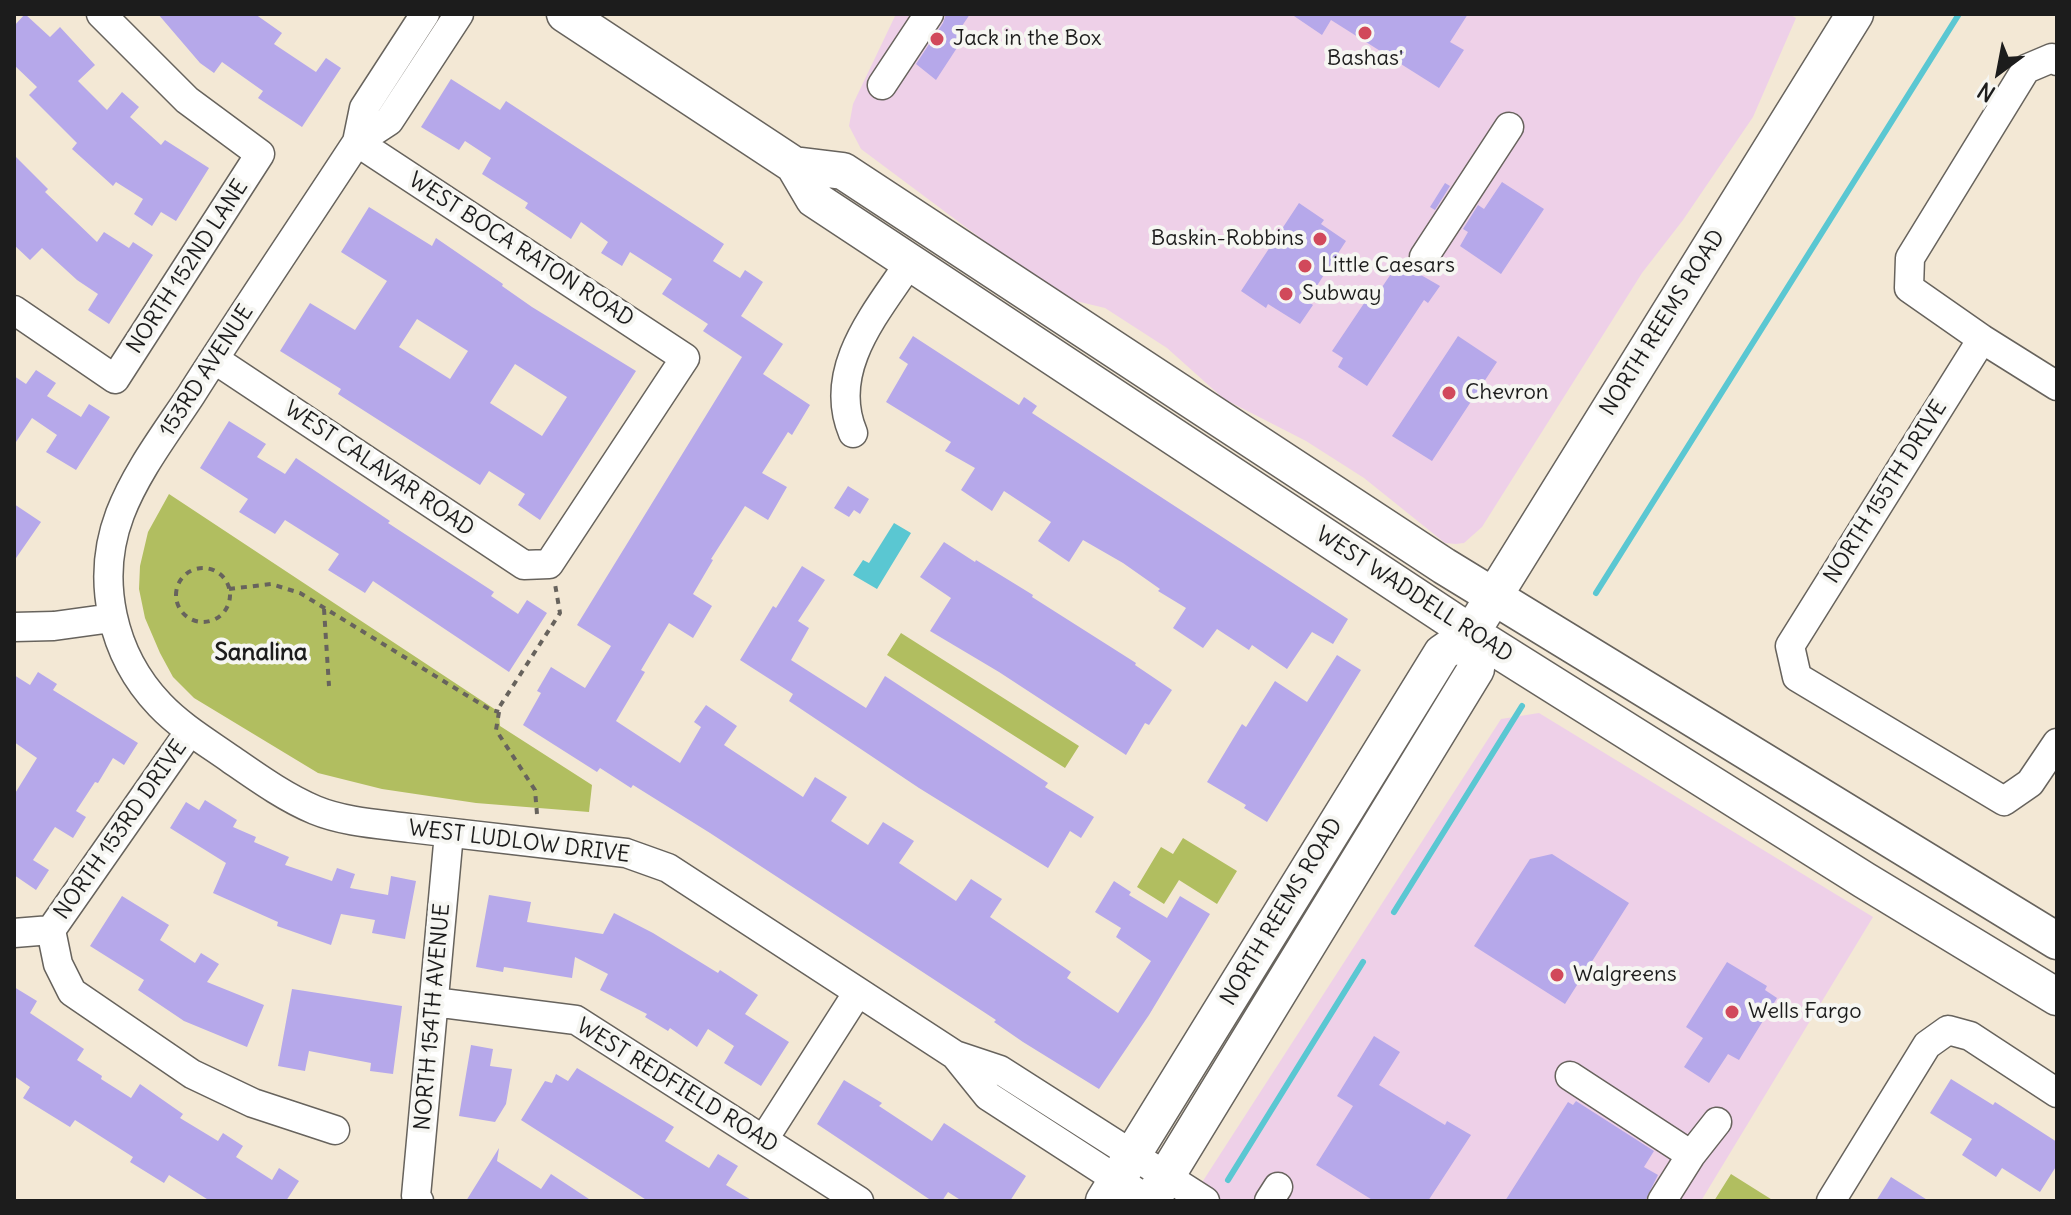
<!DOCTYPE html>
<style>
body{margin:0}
#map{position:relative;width:2071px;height:1215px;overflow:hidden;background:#f3e8d5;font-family:Delius,sans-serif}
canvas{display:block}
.frame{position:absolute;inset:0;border:16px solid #1c1c1c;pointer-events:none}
.north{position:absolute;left:1959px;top:32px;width:80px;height:80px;-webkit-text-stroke:6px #f6f6f2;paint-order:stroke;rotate:212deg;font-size:22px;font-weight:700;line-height:32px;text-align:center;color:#1c1c1c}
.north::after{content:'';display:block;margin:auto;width:28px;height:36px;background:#1c1c1c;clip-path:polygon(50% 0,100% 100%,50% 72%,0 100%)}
</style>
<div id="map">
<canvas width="2071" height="1215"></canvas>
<div class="frame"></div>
<div class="north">N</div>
</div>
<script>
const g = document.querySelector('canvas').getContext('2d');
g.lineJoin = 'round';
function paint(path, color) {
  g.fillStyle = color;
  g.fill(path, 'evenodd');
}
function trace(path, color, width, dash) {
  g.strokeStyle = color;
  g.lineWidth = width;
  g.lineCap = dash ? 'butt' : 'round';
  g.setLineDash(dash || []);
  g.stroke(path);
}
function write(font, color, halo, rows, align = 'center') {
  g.font = font + ' Delius,sans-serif';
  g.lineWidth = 8;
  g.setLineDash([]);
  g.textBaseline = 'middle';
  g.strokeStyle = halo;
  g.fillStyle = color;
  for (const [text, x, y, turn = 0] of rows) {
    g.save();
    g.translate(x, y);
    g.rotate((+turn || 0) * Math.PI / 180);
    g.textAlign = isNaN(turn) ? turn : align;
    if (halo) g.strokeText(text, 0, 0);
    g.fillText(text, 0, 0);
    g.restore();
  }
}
paint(new Path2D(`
 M896,14h893l7,4 -43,99 -70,103 -41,53 -160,254 -18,16 -8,1 -11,-1 -81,-65 -58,-37 -82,-42 -57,-51 -62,-40 -29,-7 -77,-49 -138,-103 -12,-23 4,-22z
 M1539,713l334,204 -172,284h-511l311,-482z`), '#eed0e8');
paint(new Path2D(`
 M169,494l330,218 1,14 92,59 -3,27 -113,-9 -94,-14 -64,-16 -124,-75 -21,-21 -13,-24 -15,-35 -6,-29 1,-23 8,-34z
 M901,633l178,113 -14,22 -178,-113z
 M1183,838l54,33 -20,33 -38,-24 -15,24 -27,-17 24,-40 12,7z
 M1731,1174l43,27h-60z`), '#b1be60');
paint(new Path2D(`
 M894,523l17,10 -34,56 -24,-14 10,-15 6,3z`), '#5ac7d2');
trace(new Path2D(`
 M1596,593l363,-579
 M1394,912l128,-206
 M1228,1180l135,-218`), '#5ac7d2', 6);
paint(new Path2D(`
 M25,14l25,23 10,-10 35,38 -17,16 29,29 15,-18 17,15 -9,10 31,28 4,-5 44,28 -33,53 -15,-9 -9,14 -18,-12 9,-15 -27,-17 -3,4 -41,-37 5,-6 -48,-48 8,-8 -23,-22v-39z
 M158,14h97l27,19 -8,11 42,28 10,-14 15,10 -39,59 -44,-29 5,-7 -41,-29 -8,11 -14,-10z
 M946,14h24l-10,15 6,5 -30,46 -20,-16 27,-41z
 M1291,14h177l-18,28 14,8 -25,38 -108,-68 -9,15z
 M451,79l49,31 6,-9 218,143 -11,17 27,17 5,-8 18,12 -22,34 42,28 -20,30 47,31 -18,30 -4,-3 -26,41 25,14 -19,33 -23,-14 -34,53 2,1 -20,34 19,12 -19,32 -24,-15 -28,47 4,2 -29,49 64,42 21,-36 -7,-5 12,-17 31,21 -13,19 41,27 38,25 12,-20 32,20 -16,24 34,22 3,2 15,-23 31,19 -15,22 57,38 15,-22 31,20 -12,18 81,55 -4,6 51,35 33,-52 -35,-24 5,-9 -26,-16 19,-31 17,11 -2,3 38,23 13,-22 30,18 -61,101 -50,74 -76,-47 -29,-20 2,-2 -286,-187 -77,-48 -2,3 -31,-20 -3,4 -74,-47 18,-32 -4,-2 14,-24 34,21 26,-42 -34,-21 165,-268 -39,-26 5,-7 -46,-30 10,-15 -42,-27 -8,14 -21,-13 7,-11 -27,-20 -10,17 -46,-31 3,-5 -46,-29 9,-16 -26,-17 -6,9 -38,-23z
 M14,155l34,34 -3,3 52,50 7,-10 25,16 4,-6 20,13 -44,69 -21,-14 10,-16 -21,-14 -35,-32 -12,12 -16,-15z
 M1502,182l42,27 -43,65 -41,-28 8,-14 -5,-3 15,-24 6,4z
 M1445,183l5,3 -15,24 -5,-3z
 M1299,203l25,17 -3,4 25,17 -39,60 6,4 -13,19 -32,-20 -2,4 -25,-17z
 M369,207l63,39 4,-8 67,46 -1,2 30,21 104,64 -96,149 -22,-15 7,-11 -36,-23 -9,14 -142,-91 3,-5 -61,-38 30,-48 45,27 32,-49 -46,-29zM417,319l51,32 -18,28 -51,-32zM515,364l52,33 -25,39 -52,-33z
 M1401,259l13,12 26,15 -12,17 -4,-3 -57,86 -29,-19 5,-9 -11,-7 41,-61 5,3z
 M913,336l106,69 5,-8 13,9 -5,7 316,206 -15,25 -21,-12 -25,37 -35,-24 -3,5 -32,-21 -14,19 -30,-20 13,-20 -28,-17 2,-2 -37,-26 -40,-23 -14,22 -31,-21 13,-19 -47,-31 -12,20 -31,-21 14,-22 -30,-17 6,-9 -65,-40 22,-38 -9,-6z
 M1458,336l39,26 -65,99 -40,-25z
 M36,370l20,13 -9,13 34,21 8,-13 21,13 -34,53 -30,-18 11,-17 -25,-17 -18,27v-69l12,8z
 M229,421l37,23 -9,13 28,17 11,-16 94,63 -2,2 106,69 -3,4 27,18 9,-14 20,13 -38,59 -136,-91 -8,12 -37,-23 11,-16 -54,-34 -10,14 -36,-22 9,-13 -48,-31z
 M848,486l21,13 -9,15 -6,-4 -5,7 -15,-9z
 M14,504l27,18 -27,39z
 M944,542l31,20 1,-2 57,35 -1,2 104,66 -1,2 37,25 -23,35 -4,-2 -19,32 -127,-83 -69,-41 21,-33 -31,-21z
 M802,566l23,14 -27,41 11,7 -18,32 75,48 19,-32 163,107 -3,4 49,30 -13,21 -11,-7 -22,37 -129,-80 -130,-87 4,-7 -53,-34 33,-54 3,2z
 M1337,655l24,15 -94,152 -23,-14 2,-3 -39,-23 35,-58 4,3 29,-46 32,21z
 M38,672l19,12 -4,6 85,53 -14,22 -11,-7 -15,25 -3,-1 -19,29 10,6 -13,21 -18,-11 -22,33 16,10 -13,20 -22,-15v-80l23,-37 -23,-16v-67l16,10z
 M205,800l32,20 -4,7 23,10 -2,5 35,15 -4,8 47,16 5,-13 18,6 -5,14 38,7 3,-19 25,5 -11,58 -33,-6 3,-13 -34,-6 -10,31 -54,-19 1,-4 -65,-29 13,-30 -56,-35 16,-26 13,8z
 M1552,854l77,49 -64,101 -91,-58 56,-87z
 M489,895l42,7 -4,20 76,12 11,-21 39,20 65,40 2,-3 38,25 -13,19 44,28 -28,44 -37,-23 10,-17 -26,-17 -11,18 -27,-19 -2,3 -23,-14 2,-3 -47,-24 8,-16 -33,-17 -3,21 -68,-11 -1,5 -27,-5z
 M122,896l47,29 -9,15 35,23 6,-10 18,11 -12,18 57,23 -17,42 -63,-26 -46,-31 6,-10 -54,-34z
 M1727,962l40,24 -2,4 12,8 -38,62 -11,-6 -19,29 -25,-16 19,-29 -17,-11z
 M14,987l23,14 -7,12 54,36 -7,11 25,16 -1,3 30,19 9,-14 43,30 -3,4 38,23 5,-8 20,13 -7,11 36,23 7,-12 20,13 -13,20h-76l-41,-26 -5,8 -34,-21 3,-5 -58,-37 -5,7 -47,-29 7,-11 -16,-11z
 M292,989l110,17 -9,68 -23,-3 1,-8 -62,-12 -4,20 -27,-5z
 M1374,1036l26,16 -21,33 66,40 2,-4 24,14 -43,66h-54l-58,-36 37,-59 -16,-10z
 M471,1045l22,4 -3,17 22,3 -6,35 -11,18 -36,-6z
 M577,1068l97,59 -9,14 26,16 18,11 9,-14 20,12 -12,19 27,16h-105l-127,-81 24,-39 7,2 4,-9 12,7z
 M1951,1079l42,26 2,-3 62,40v23l-17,27 -38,-24 -6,9 -34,-22 10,-16 -42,-26z
 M844,1080l38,23 -3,3 53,35 12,-18 82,53 -16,25h-48l-14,-9 -6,9h-10l-115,-77z
 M1576,1101l78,50 -10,16 14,8 -13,26h-140l63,-99 5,3z
 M499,1148l-2,13 44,28 10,-15 41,27h-126z
 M1891,1177l38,24h-53z`), '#b6a8ea');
const minor = new Path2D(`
 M425,14l-61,94 -7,34c-55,84 -112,168 -166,253 -25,38 -55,77 -71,119 -25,66 -8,141 40,191 21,22 48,38 72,55 26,18 54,38 83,50 29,12 64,14 95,18 72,9 144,16 216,25l42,15 287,187 45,15 205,131
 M2057,61l-5,-3 -26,11 -116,189 -1,30 73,51 75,47
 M882,85l47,-71
 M357,142l32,-21 70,-107
 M1424,257l85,-130
 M14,310l101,69 145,-225 -73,-54 -86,-86
 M1982,339l-192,307 7,31 207,124 26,-18 27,-40
 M214,359l310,206 25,-1 136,-206 -328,-216
 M853,433c-27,-64 24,-121 57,-171
 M14,627l40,-1 58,-8
 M51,930l139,-199
 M14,933l37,-3 7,34 14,28 120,82 61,29 82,27
 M434,1002l142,18 283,181
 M955,1055l33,41 162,105
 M1570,1076l121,79 -29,46
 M764,1139l94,-147
 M1691,1155l26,-33
 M419,1201l-3,-5 33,-363
 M1269,1201l9,-14
 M1831,1201l96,-156 21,-15 22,6 87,57`);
const major = new Path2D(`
 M565,14l229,151 20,34 657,434 393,247 193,117
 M794,165l49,6 601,395 613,375
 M1104,1201l338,-548 29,-20 384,-619
 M1151,1201l325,-532 -5,-36`);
trace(minor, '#67635d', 31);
trace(major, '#67635d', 39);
trace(new Path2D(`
 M176 595a27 27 0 1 1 54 0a27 27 0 1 1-54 0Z
 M229,589l42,-5 29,9 189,116 10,3
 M324,609l5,77
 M537,814l-2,-24 -39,-60 4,-24 60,-93 -5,-29`), '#67635d', 4, [6, 6]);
trace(minor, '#fff', 28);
trace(major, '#fff', 36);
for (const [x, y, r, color] of [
 [1365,33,8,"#d1495b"],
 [937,39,8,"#d1495b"],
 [1320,239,8,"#d1495b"],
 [1305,266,8,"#d1495b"],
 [1286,294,8,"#d1495b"],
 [1449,393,8,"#d1495b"],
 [1557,975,8,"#d1495b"],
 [1732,1012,8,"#d1495b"]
]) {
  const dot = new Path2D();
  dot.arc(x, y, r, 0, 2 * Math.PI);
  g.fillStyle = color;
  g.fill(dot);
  trace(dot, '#f6f6f2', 3);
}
write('22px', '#1c1c1c', '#f6f6f2', [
 ["Jack in the Box",953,39],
 ["Bashas'",1365,59,"center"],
 ["Baskin-Robbins",1304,239,"right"],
 ["Little Caesars",1321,266],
 ["Subway",1302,294],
 ["Chevron",1465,393],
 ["Walgreens",1573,975],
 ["Wells Fargo",1748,1012]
], 'left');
write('22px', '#1c1c1c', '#f6f6f2', [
 ["WEST BOCA RATON ROAD",521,250,33],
 ["NORTH 152ND LANE",188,267,-57],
 ["NORTH REEMS ROAD",1663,323,-58],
 ["153RD AVENUE",207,371,-57],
 ["WEST CALAVAR ROAD",379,469,34],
 ["NORTH 155TH DRIVE",1886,492,-58],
 ["WEST WADDELL ROAD",1414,595,33],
 ["NORTH 153RD DRIVE",121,830,-55],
 ["WEST LUDLOW DRIVE",519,842,7],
 ["NORTH REEMS ROAD",1282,912,-59],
 ["NORTH 154TH AVENUE",433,1017,-85],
 ["WEST REDFIELD ROAD",677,1086,32]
]);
write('bold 24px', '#1c1c1c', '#f6f6f2', [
 ["Sanalina",261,653]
]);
</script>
